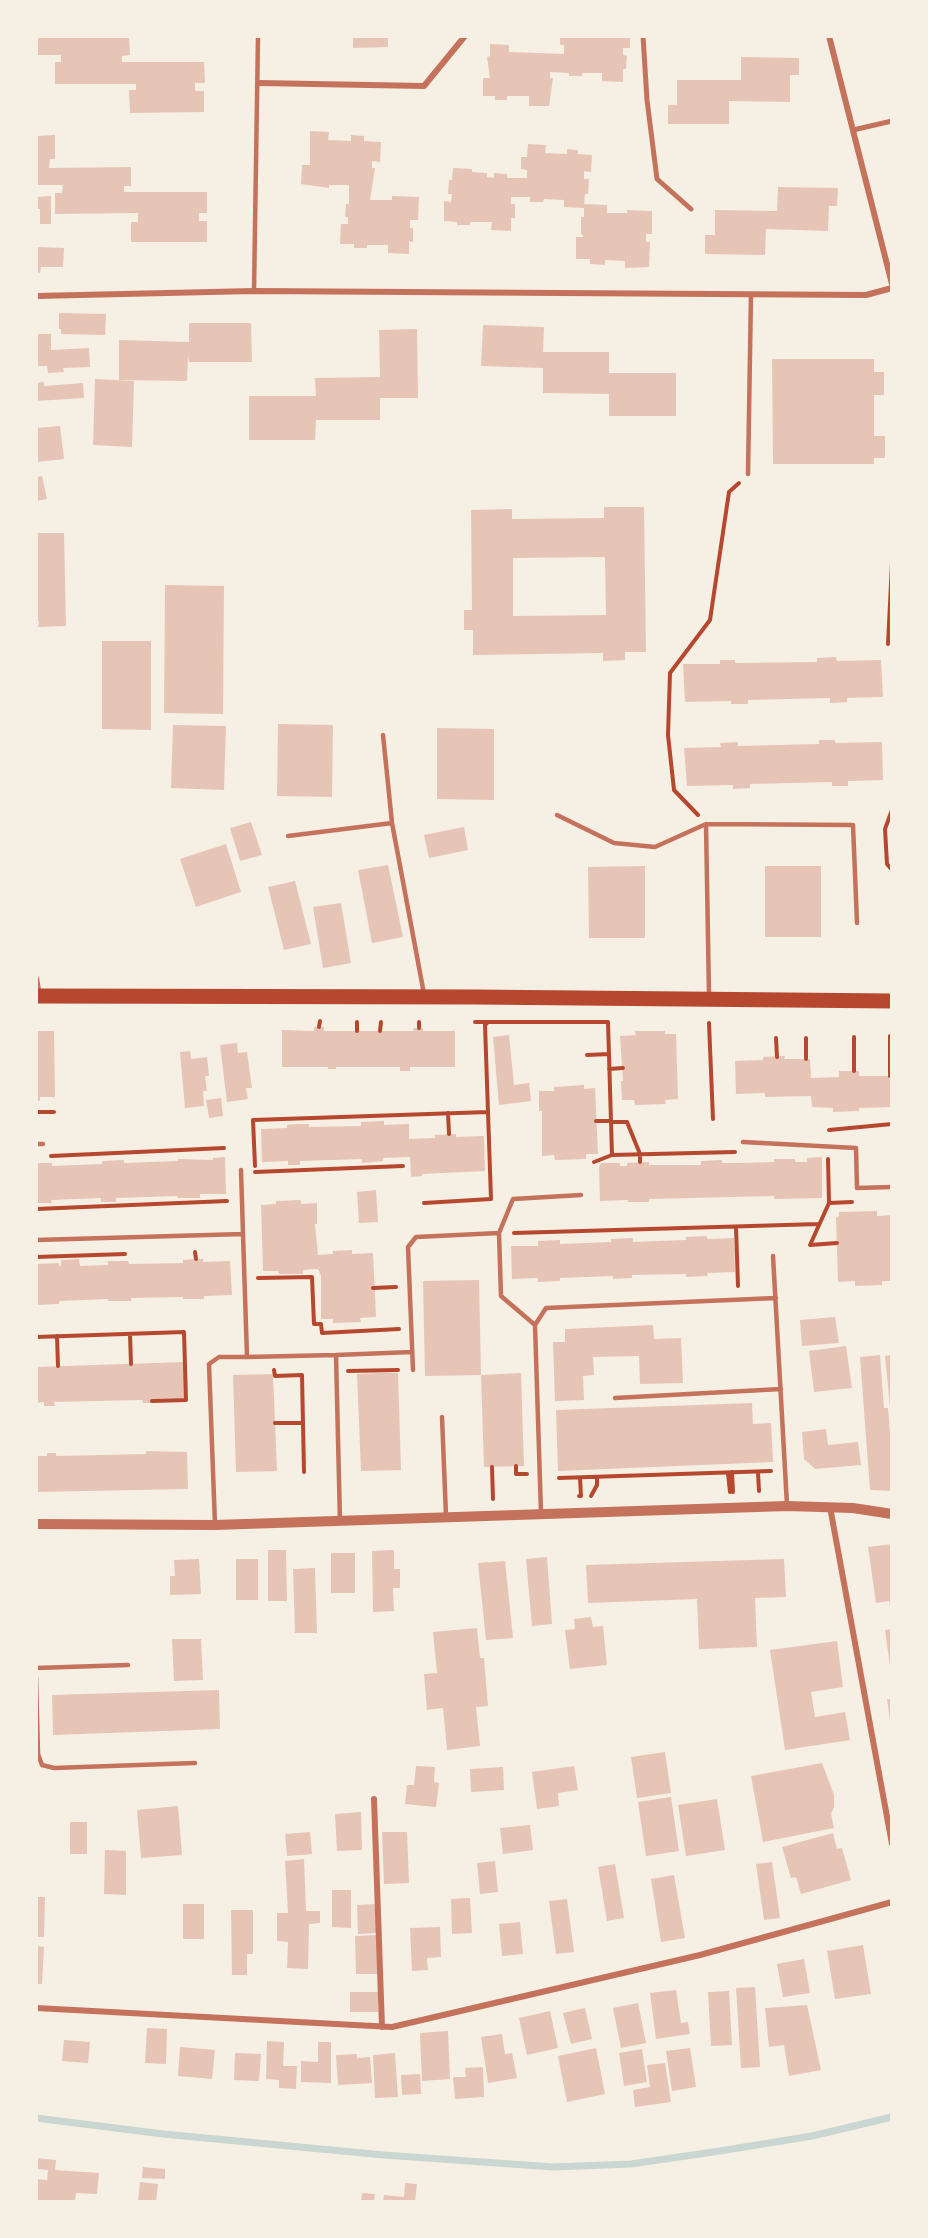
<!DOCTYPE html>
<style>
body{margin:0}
#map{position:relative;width:928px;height:2238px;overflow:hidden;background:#f6efe4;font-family:"Crimson Pro",serif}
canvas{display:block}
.frame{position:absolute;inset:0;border:38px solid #f6efe4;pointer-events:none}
</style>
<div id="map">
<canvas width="928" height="2238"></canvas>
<div class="frame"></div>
</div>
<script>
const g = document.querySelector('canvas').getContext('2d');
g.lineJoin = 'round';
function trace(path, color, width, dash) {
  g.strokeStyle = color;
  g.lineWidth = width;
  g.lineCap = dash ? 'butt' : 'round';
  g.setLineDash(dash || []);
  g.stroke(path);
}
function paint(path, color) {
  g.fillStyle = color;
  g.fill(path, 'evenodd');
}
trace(new Path2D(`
 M36,2118l127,16 221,21 169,12 78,-3 89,-13 92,-15 80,-19`), '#c9d6d2', 7);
paint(new Path2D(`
 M36,36h93l1,19 -8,1v6h82l1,21h-10v8h9v21l-74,1 -1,-23h7v-6h-81v-22h6v-7h-25z
 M353,36h35v11l-35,1z
 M560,36h70v12h-7v7l4,1 -1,13h-3v13l-21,-1v-8h-20v3h-13v-3l-19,-1v6h3l-4,28h-20v-10h-22v4h-12v-4h-12v-18h7l-3,-21 3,-1v-12l19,1v7l55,2v-9h-4z
 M741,57l58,1v17h-9v27l-61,-1v23h-61v-19h9v-25h64z
 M310,131l19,1 -1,8 23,1v-6l13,1v5l17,1 -1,20 -8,-1v7h3l-5,32h22v-4l27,1 -1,23h-8v8h3v14l-4,-1v13l-21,-1v-8h-21v3h-13v-4h-14l1,-20h7v-7h-3l1,-13h3v-19h-20v3l-28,-4 1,-19h8z
 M55,135v24h-5l-1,9 82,-1v19h-7v6h83v21h-8v8h8v21h-76v-20h7v-9l-83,1v-21h7l1,-8h-27v-49z
 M528,144l18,1 -1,8 22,1v-5l11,1v4l14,1 -1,17 -7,-1v8h5l-1,15h-3l-1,10 23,1v8h20v-3l25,1v23h-6v8h4l-1,25 -24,1v-7l-20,-1v5l-15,-1v-5h-14v-22h7v-2l-2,-1v-17h3v-9l-20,-1v-7l-20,-1 -1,3h-13v-5h-19v7h4v14h-4v13l-20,-1 1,-8h-22v3h-13v-3l-13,-1v-20l7,1 1,-8h-4l1,-14h3l1,-12 19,1v3l15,1v4l7,1v-5l13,1v4h20v-8l-6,-1v-12h6z
 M778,187l60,1 -1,18h-8l-1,25 -62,-2 -1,26 -60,-1v-19h10v-25l62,1z
 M51,196v28h-11v-15h-4v-12z
 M36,247l28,1 -1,19h-22l-1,6 -4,-1z
 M59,313l47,1 -1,21 -44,-1v-5h-2z
 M189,323h62l1,39h-63l-1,-7 -1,26 -68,-1v-40l70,2z
 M483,325l61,2 -1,25h66v21h67v43h-67v-22l-66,-1v-25l-62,-2z
 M417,329l1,69h-38v22h-64l-1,20h-66v-44h67l-1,-18 65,-1 -1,-47z
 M36,334h15v16l38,-2 1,19 -27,1 1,4 -16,1 -1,-7h-11z
 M772,359h102v13h10v23h-10v41h11v22h-11v6h-101z
 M95,379l39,2 -2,66 -39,-2z
 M44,382v4l39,-3 1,15 -48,3v-18z
 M60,426l4,33 -28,3v-34z
 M42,476l5,23 -11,2v-24z
 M604,507h40l2,145h-21v8l-22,1v-8l-130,2v-25h-9v-20h8l-1,-100 41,-1v10l92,-1zM605,557l1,58 -93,1v-58z
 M38,533h26l2,93 -28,1 1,-6h-3v-84h2z
 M165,585l59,1 -1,128 -59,-1z
 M102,641h49v89l-49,-1z
 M836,657l1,4 44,-1 2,37 -36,1v4l-17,1v-5l-82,2v4h-17v-3l-46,1 -2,-38h37v-4h15v3l82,-1v-4z
 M278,724l55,1 -1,72 -55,-1z
 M173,725l53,1 -2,64 -53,-2z
 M437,728l57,1v71l-57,-1z
 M819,740h16v3l47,-1 1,38 -35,1v5h-16v-4l-82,2v4l-17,1v-4l-46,1 -3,-38 37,-1 -1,-4 18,-1v4l81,-2z
 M251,822l11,33 -22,6 -10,-33z
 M464,827l4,23 -39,8 -5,-23z
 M226,844l15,48 -45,15 -16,-48z
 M388,865l15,72 -31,6 -14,-73z
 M645,866v72h-56l-1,-71z
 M765,866h56v71h-56z
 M295,881l16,63 -27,6 -16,-63z
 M341,903l10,60 -28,5 -10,-61z
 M36,1025l2,6h16l1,66h-15v4h-4z
 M314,1027h10v4h90l-1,-3h10v3h32v36h-45v4h-10v-4h-64v2h-8v-2h-46v-37l32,1z
 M635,1031h30v3h11l2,65 -13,1 1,4 -31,1 -1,-5h-12l-1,-19h2l-3,-45 16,-1z
 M509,1035l5,50 15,-2 2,18 -32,4 -6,-68z
 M237,1043l1,10 9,-1 5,36h-6l2,11 -21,3 -7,-57z
 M190,1051l1,8 16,-2 2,19h-4l2,15h-4l1,15 -19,2 -5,-56z
 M785,1056l-1,3h26l1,19 28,-1v-6h20v5h33v31l-33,1v3l-26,1v-4l-21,-1 -1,-11 -46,1v-4l-29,1 -1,-33 28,-1v-3z
 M584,1085v4l11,-1 3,66h-12v5l-31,1 -1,-5 -12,1v-45h-3v-20h15v-4z
 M221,1098l2,18 -14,2 -3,-18z
 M384,1121v4l25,-1v15l26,-1v-3l21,-1v3l28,-1 1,35 -63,3v2l-11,1 -1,-20 -27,1v3l-21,2v-4l-62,2v4h-12v-4l-26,1 -1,-33 26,-1v-3l10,-1h12v3l52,-1v-4z
 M225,1157l1,37h-26v4h-22l-1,-2 -61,2v4h-15v-4l-50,2 1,3h-16v-40h16v3l50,-2v-3l22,-1v3l54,-2v-2l35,1v-2z
 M822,1157v41l-48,1v-3l-125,3v3h-21v-2l-28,1 -1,-34 2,-4h19v3h7v-3l22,-1v3h52v-4l21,-1v3h20l32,-1v-3h21v3h12v-4z
 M376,1190l2,32 -19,1 -2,-31z
 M301,1200v4l16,-1v21h-2l3,31 15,-1v-3l19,-1v4l21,-1 3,64 -16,1 1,4 -28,1v-4h-12v-43l-3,-7 -15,1v4h-24l-1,-3h-15l-2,-66 15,-1v-3z
 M877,1211v5l15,-1v66h-10v4l-27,1v-5l-17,1 -2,-65 3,-1v-4z
 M707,1236v3l27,-1 1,34 -28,1 1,3 -22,1v-3l-54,1v3l-19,1v-3l-53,2v3l-22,1v-4l-26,1 -1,-33h27v-5l22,-1v4l51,-2v-3l22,-1v4l25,-1 28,-1v-3z
 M79,1259l1,7 28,-1v-4h20l1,3 54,-1v-3l13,-1h7v3l27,-1 2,34 -28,1v3h-21v-2l-52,1v3h-23v-2l-49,2v3l-23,1v-41l23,-1v3h2v-6z
 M479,1280l2,95 -56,1 -2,-95z
 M835,1317l4,26 -37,3 -2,-26z
 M653,1325l1,14 27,-1 2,45 -43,1 -1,-28 -46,1 1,18 -11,1 1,24 -29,1 -2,-59h12v-13z
 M846,1346l6,42 -38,4 -5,-41z
 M880,1355l4,53h4l4,48v35l-22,-1 -10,-133z
 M892,1355v52h-2l-5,-51z
 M184,1362v36l-33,1 1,4h-9l-1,-3 -88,2 1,4h-11v-4l-8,1v-36z
 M379,1373h19l3,97 -40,1 -4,-97z
 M521,1373l3,93 -40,1 -3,-92z
 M273,1374l4,97 -41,1 -3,-97z
 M752,1403l1,21 18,-1 2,39 -215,9 -2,-61z
 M826,1429l2,16 30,-3 3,23 -46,4 -11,-10 -2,-27z
 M146,1451l41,1 1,37 -152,3v-36h11v-3h9v3l90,-2z
 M892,1544v67h-1l-2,-10 -13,2 -8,-56z
 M268,1550h18l1,51h-19z
 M394,1550v19h6v19h-7l1,23 -21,1 -1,-61z
 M331,1553h24v40h-24z
 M547,1557l5,67 -20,2 -6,-67z
 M199,1559l2,35 -31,1v-19h5l-1,-16z
 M236,1559h22v41h-22z
 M784,1559l2,38 -31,1 2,49 -58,2 -2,-50 -109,4 -2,-38z
 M505,1561l8,77 -27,2 -8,-77z
 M315,1568l2,65h-22l-2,-64z
 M591,1617l2,10 10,-1 4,39 -37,4 -5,-39 10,-1 -1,-10z
 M477,1628l3,30h4l4,48 -12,1 4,39 -33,4 -4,-42 -16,2 -3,-36 13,-1 -4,-41z
 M892,1629v44h-1l-6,-43z
 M172,1639h29l2,41 -29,1z
 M837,1641l6,46 -32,5 4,25 30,-5 5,28 -65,10 -15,-100z
 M219,1690l1,39 -167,6 -1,-40z
 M887,1699h5v22h-2z
 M665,1752l6,41 -34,5 -6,-41z
 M822,1763l12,32v12l-3,7 3,14 -71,14 -12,-66z
 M416,1766l19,1 -1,15 5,1 -3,24 -31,-3 2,-19h7z
 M574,1766l4,24 -20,3 1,13 -22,3 -5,-37z
 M503,1767l1,23 -33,2 -1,-23z
 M671,1797l8,54 -33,5 -8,-54z
 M717,1799l8,51 -39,6 -8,-51z
 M178,1806l4,49 -41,3 -4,-48z
 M361,1812l1,38 -25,1 -2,-37z
 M70,1822h17v32h-17z
 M530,1825l3,25 -30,4 -3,-26z
 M310,1832l2,22 -25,2 -2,-22z
 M382,1832h25l2,51 -25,1z
 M833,1833l4,16 5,-1 9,32 -50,14 -5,-17 -5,1 -9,-31z
 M105,1850l21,1v44l-22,-1z
 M304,1859l2,52h14v12l-11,1 -1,45 -21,-1 1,-26 -11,-1v-28h11l-3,-52z
 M495,1861l3,31 -18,2 -3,-31z
 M772,1862l8,56 -16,2 -8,-56z
 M615,1864l9,54 -17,3 -9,-54z
 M674,1875l11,63 -24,4 -10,-63z
 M332,1890h19v38l-19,-1z
 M36,1897h9l-1,40h-8z
 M470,1898l2,35 -20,1 -1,-35z
 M567,1899l7,53 -18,2 -7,-53z
 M183,1904h21v35h-21z
 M376,1904l1,29 -19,1 -1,-29z
 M231,1910h22v44h-6v21h-15z
 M520,1922l3,32 -21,2 -3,-32z
 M440,1927l1,30 -14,1 1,12 -16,1 -2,-43z
 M377,1935l1,39h-22l-1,-38z
 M863,1945l8,49 -36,5 -8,-48z
 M36,1946l8,1 -2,37h-6z
 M804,1959l6,34 -27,4 -6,-33z
 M755,1987l5,80 -19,1 -5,-80z
 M676,1990l5,33 7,-1 2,12 -34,5 -6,-46z
 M729,1991l3,54 -21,1 -3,-54z
 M350,1992h28v20h-28z
 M638,2003l8,40 -25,5 -8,-40z
 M807,2005l14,65 -32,6 -5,-31 -15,2 -4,-39z
 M585,2008l7,31 -21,5 -8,-31z
 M550,2011l8,37 -31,7 -8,-37z
 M147,2028l20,1 -1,35 -21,-1z
 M448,2031l2,48 -28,2 -2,-48z
 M502,2034l3,20 7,-1 5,25 -29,5 -7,-46z
 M64,2040l26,2 -2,21 -26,-2z
 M267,2041l17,1 -1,24h14l-1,23 -17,-1v-8l-13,-1z
 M318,2042h13v41l-30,-1v-21l17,1z
 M180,2047l35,3 -3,29 -34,-3z
 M596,2048l9,46 -38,8 -9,-46z
 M690,2048l6,39 -24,4 -6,-40z
 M642,2049l5,33 -23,4 -5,-33z
 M235,2053l26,1 -2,27 -25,-1z
 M395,2053l3,44 -23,1 -2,-43z
 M357,2054v4l13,-1 2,26 -34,2 -2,-30z
 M665,2063l6,39 -36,5 -2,-17 17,-3 -3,-22z
 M483,2067l1,30 -29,2 -2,-22h13l-1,-9z
 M420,2074l1,20 -19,1 -1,-20z
 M36,2158l20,2 -1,10 44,3 -2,21 -21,-1 -1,9h-39v-23l11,1 1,-10 -12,-1z
 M143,2167l22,2v10l-23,-1z
 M140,2182l18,2 -2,18h-18z
 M405,2183l12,1 -2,18h-32l1,-7 20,2z
 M362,2193l13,1 -1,8h-13z`), '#e6c5b7');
trace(new Path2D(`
 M888,644l4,-81
 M892,810l-7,19 2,35 5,6
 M698,815l-24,-25 -6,-55 2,-62 40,-53 19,-128 10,-9
 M475,1022h133l4,133
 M709,1023l4,96
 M319,1027l1,-6
 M419,1028v-6
 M357,1031v-9
 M380,1031l1,-9
 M890,1036v40
 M854,1037v34
 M776,1038l1,19
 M806,1038v21
 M587,1055l22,-1
 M609,1069l14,-1
 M36,1112h18
 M448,1113l1,21
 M596,1121h15
 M611,1122h16l13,32v8
 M829,1130l63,-6
 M51,1156l173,-8
 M828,1159l1,44 -19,42 27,-2
 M594,1162l18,-7 123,-3
 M255,1166l-2,-46 235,-8
 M255,1172l148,-6
 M424,1203l67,-4 -6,-174 2,-2
 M829,1203l23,-1
 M36,1209l191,-8
 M736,1227l2,59
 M514,1233l305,-9
 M195,1252l1,7
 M36,1257l89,-3
 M258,1278l54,-1 2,47h7l1,9 77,-4
 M373,1288l23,-1
 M130,1334l1,30
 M57,1336l1,30
 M36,1337l148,-5 2,68 -34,1
 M274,1370l1,6 27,-1 2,97
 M348,1371l50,-1
 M275,1423h28
 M516,1466v8h11
 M492,1467l1,32
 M732,1472l1,20
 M758,1472l1,19
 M728,1473l2,19
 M559,1478l212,-7
 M579,1496h2l-1,-18
 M591,1496l6,-11v-8`), '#b5482f', 4);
trace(new Path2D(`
 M254,291l4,-255
 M748,474l3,-180
 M383,735l9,88 32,171
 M557,815l57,28 41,4 51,-23 147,1 4,98
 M706,824l3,171
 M288,836l104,-13
 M743,1142l113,6 1,40 35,-1
 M36,1144h7
 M241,1170l2,64
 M499,1233l2,63 34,29
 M36,1240l207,-6 4,123 89,-2 4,167
 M773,1256l14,249
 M336,1355l76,-3
 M413,1370l-5,-123 8,-10 83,-4 14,-34 68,-4
 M615,1398l166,-9
 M442,1417l4,99
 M541,1513l-6,-188 11,-17 230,-10
 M215,1525l-6,-161 10,-7h28
 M36,1668l92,-3
 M36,1677l2,77 4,11 12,3 141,-5`), '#c5725c', 4.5);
trace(new Path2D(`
 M643,36l4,64 10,79 34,30
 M853,130l39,-9`), '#c5725c', 5);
trace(new Path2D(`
 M829,36l63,248
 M259,83l165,3 41,-50
 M36,296l218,-5 612,4 26,-7
 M36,978l3,17
 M830,1507l62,337
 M374,1799l8,228
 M36,2008l356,19 308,-72 192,-53`), '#c5725c', 6);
trace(new Path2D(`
 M36,1524l179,1 572,-19 66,2 39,6`), '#c5725c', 10);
trace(new Path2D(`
 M36,996l439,1 417,4`), '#b5482f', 15);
</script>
